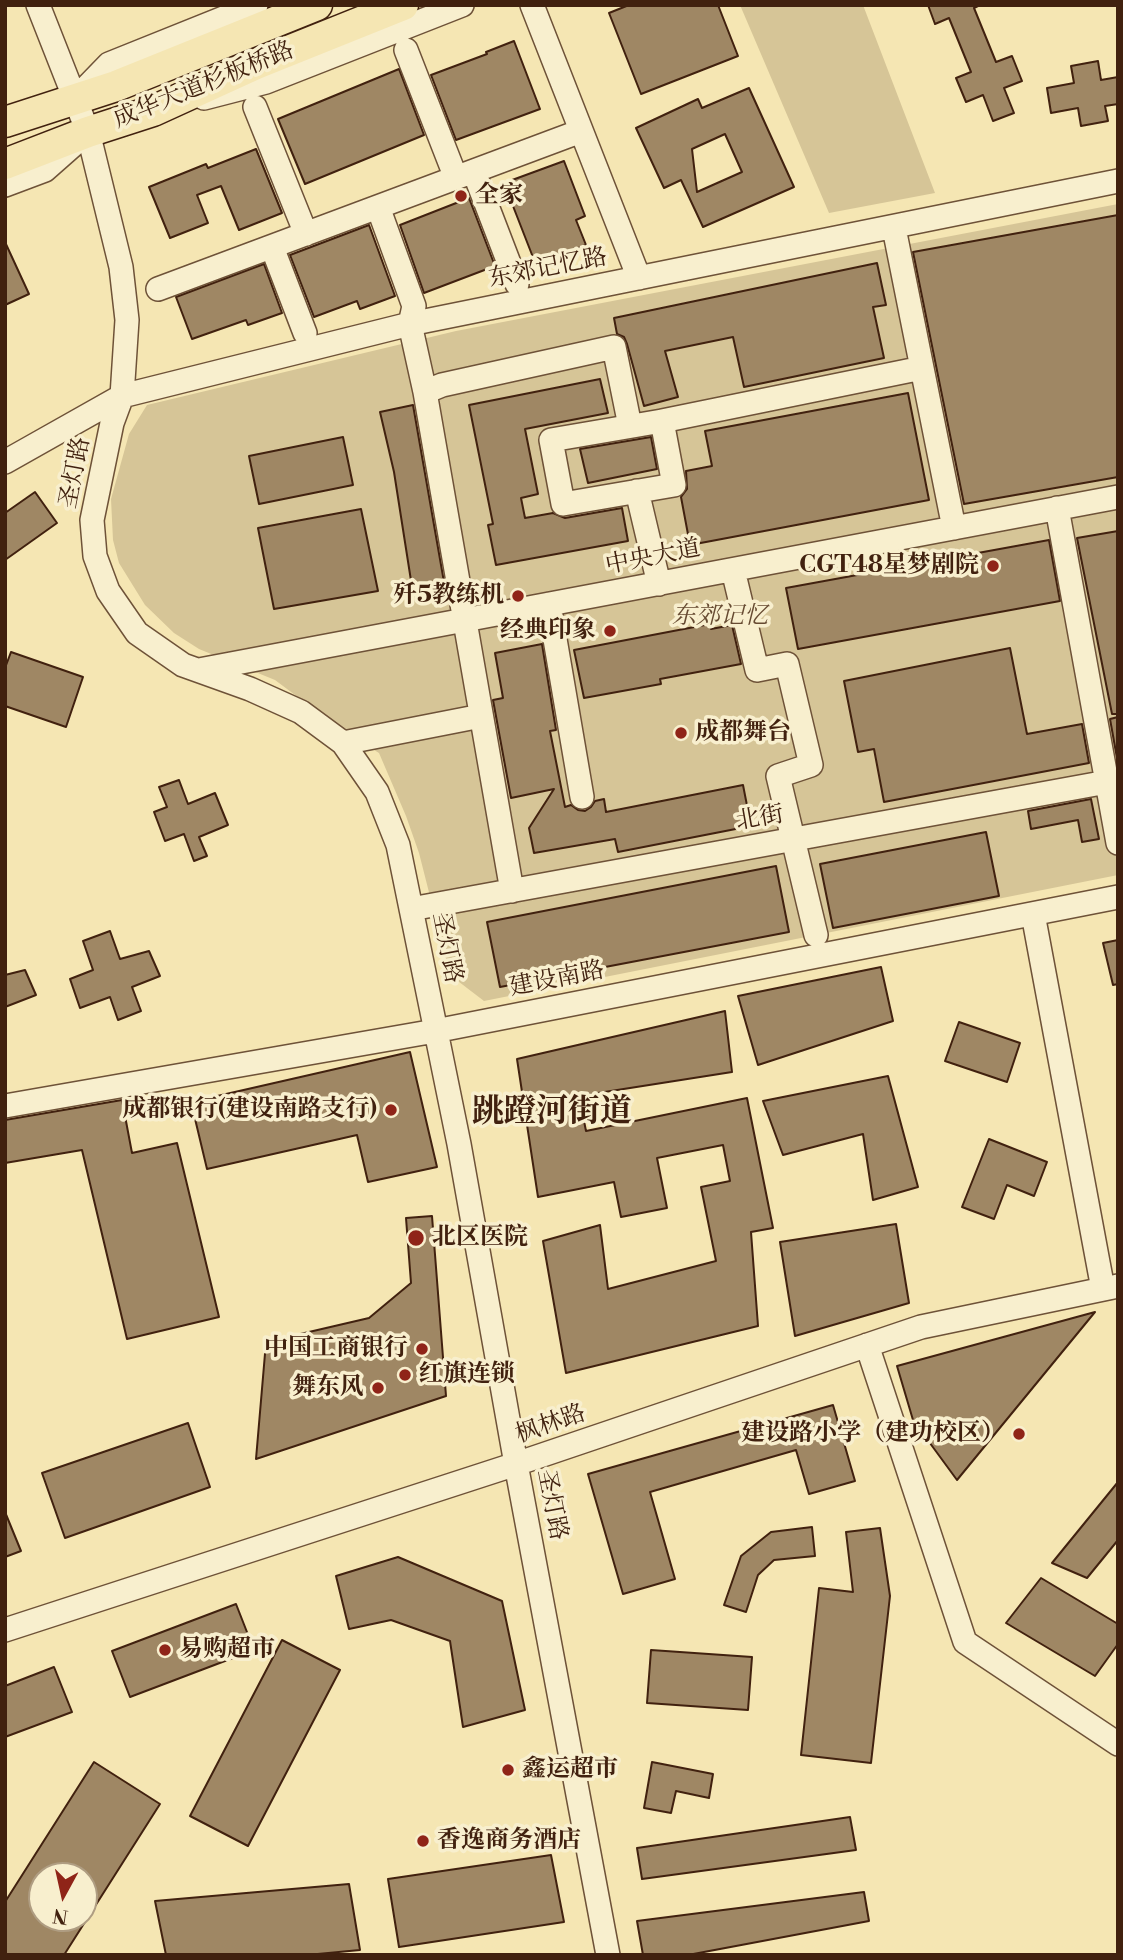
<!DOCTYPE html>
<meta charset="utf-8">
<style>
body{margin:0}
#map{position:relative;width:1123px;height:1960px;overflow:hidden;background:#f5e6b3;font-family:"Libre Bodoni",serif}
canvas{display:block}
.frame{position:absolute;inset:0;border:7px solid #41210f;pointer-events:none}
.north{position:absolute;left:28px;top:1862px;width:70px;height:70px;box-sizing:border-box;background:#f8efce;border:2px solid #af9d82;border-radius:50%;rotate:188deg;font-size:19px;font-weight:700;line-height:28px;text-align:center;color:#41210f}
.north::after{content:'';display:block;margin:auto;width:24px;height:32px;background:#8f2418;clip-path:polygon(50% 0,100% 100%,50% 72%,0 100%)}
</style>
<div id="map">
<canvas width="1123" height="1960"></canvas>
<div class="frame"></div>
<div class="north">N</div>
</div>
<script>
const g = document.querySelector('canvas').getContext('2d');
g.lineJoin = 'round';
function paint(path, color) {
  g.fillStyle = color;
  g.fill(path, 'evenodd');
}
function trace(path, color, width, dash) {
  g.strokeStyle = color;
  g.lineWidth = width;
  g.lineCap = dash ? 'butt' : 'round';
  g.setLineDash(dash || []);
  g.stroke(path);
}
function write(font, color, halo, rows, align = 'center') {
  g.font = font + ' "Libre Bodoni","Noto Serif SC",serif';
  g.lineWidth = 7;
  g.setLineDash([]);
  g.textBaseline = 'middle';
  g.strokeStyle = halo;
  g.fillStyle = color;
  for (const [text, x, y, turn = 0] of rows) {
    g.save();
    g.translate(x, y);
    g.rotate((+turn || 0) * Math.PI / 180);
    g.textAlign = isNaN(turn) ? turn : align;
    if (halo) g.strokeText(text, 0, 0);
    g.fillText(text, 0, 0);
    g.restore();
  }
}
paint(new Path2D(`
 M740,5h123l72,188 -106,20z
 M1118,204v671l-634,126 -34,-26 -31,-122 -13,-37 -27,-63 -37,-23 -67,-50 -76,-31 -25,-16 -29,-28 -26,-42 -6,-23 -2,-41 18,-65 18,-29 309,-74z`), '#d6c597');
const building = new Path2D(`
 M629,5h89l20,51 -97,38 -32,-81z
 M928,5h52l-6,3 22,54 16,-6 10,25 -18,7 10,25 -21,8 -10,-26 -17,7 -10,-24 15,-6 -22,-54 -14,6z
 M514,41l26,68 -84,31 -25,-65 56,-21 -1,-2z
 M1098,61l3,19 17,-3v27l-13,2 3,15 -27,5 -3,-18 -27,5 -4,-25 27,-5 -3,-17z
 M399,69l25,66 -119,49 -27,-65z
 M749,88l45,99 -91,40 -22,-47 -17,8 -28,-60 62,-29 4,9zM725,134l17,38 -45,20 -5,-43z
 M256,149l26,64 -43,17 -18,-44 -24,9 11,28 -38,15 -21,-51 57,-23 2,4z
 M564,161l21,55 -9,4 10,25 -50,20 -32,-82z
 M469,198l26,68 -71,27 -24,-68z
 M1118,215v262l-154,27 -51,-252z
 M369,225l26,71 -35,13 -3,-8 -43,16 -24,-62z
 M5,242l24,52 -24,11z
 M877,263l9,42 -13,2 11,51 -140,29 -11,-50 -68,14 13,46 -34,9 -17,-62 -3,-7 -7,-3 -3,-16z
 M264,264l18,49 -34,12 -2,-5 -54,19 -16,-42z
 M600,379l8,34 -83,16 13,65 -17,4 4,20 28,-5 12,5 57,-10 6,33 -132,24 -8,-40 5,-1 -24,-119z
 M908,393l21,107 -239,45 -9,-48 6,-8 -1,-18 26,-5 -7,-35z
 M413,405l31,177 -32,5 -18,-115 -14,-60z
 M343,437l10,48 -94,19 -10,-48z
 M651,437l6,32 -69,14 -8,-34z
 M35,492l22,31 -52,37v-47z
 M361,509l17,82 -104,18 -16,-81z
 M1118,531v183h-6l-35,-176z
 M1049,540l11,61 -262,48 -12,-61z
 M710,624l1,5 21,-4 9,39 -81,15 1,5 -77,14 -10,-48z
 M542,644l14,86 -6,1 15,76 6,-2 7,5 7,1 6,-4 4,-6 9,-2 2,13 137,-27 8,41 -133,26 -3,-13 -81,14 -5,-25 25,-39 -43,9 -18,-98 10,-2 -8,-45z
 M1010,648l17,86 55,-10 7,39 -205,39 -10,-53 -16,3 -14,-71z
 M11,652l72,25 -17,50 -61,-21v-38z
 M1118,717v40l-1,1 -7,-39z
 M179,780l9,24 27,-11 13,32 -29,12 8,19 -13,5 -10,-27 -19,7 -11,-29 13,-5 -8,-20z
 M1091,799l8,40 -17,3 -4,-22 -47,9 -3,-18z
 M986,832l13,64 -166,32 -13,-64z
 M776,866l13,66 -289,55 -13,-65z
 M110,931l10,28 29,-8 11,25 -28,11 9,24 -23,9 -8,-23 -30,11 -10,-29 23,-9 -10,-29z
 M1118,940v44l-5,1 -10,-42z
 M881,967l12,54 -135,44 -20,-69z
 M25,970l11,25 -31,12v-32z
 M725,1011l7,61 -153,24 7,35 161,-33 26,130 -22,4 7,94 -192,47 -23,-132 57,-16 8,64 108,-28 -15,-74 29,-6 -7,-36 -66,13 10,50 -46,9 -7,-35 -76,15 -21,-138z
 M959,1022l61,21 -13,39 -62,-21z
 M410,1052l27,115 -69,15 -11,-47 -150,34 -16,-67z
 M888,1076l30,111 -45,13 -10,-66 -80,21 -20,-54z
 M122,1100l10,53 45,-10 42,174 -92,22 -45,-189 -77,13v-43z
 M989,1139l58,23 -13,34 -27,-11 -13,34 -32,-12z
 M432,1216l14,180 -190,63 10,-117 103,-24 42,-35 -5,-65z
 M896,1224l13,79 -114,33 -15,-94z
 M1095,1312l-138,168 -44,-60 -16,-54z
 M833,1405l22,76 -46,13 -13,-44 -146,42 25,87 -52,15 -35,-120z
 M188,1423l22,64 -145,51 -23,-65z
 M1118,1482v58l-31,38 -35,-15z
 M5,1512l16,39 -16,6z
 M812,1527l3,29 -41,4 -16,15 -12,37 -22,-7 17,-49 30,-24z
 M880,1528l10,68 -19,167 -70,-8 18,-167 34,4 -7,-60z
 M398,1557l104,44 23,109 -62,17 -13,-86 -59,-21 -42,9 -13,-53z
 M1041,1578l77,46v20l-23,32 -89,-53z
 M236,1604l18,46 -124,47 -18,-46z
 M282,1640l58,30 -92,176 -58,-30z
 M651,1650l101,7 -4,53 -101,-7z
 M54,1667l18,45 -67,25v-51z
 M94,1762l66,42 -96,151h-59v-53zM42,1876h42v42h-42z
 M652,1762l61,12 -4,24 -33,-7 -5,22 -27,-5z
 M850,1817l6,33 -214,29 -5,-31z
 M551,1855l13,67 -165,25 -11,-68z
 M349,1884l11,66 -53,5h-141l-11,-54z
 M864,1892l5,29 -181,34h-45l-6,-34z`);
paint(building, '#9f8764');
trace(building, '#41210f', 2);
const minor = new Path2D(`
 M38,5l50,127 33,135 6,53 -5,76 -10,27 -20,97 3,36 13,35 29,42 46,32 67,24 51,23 42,31 34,49 21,53 61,299 57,320 92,491
 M532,5l107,273
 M406,50l50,128
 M76,98l33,-34 147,-59
 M204,98l62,-16 196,-77
 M255,107l51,127
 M474,172l43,112
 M5,185l40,-15 34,-30
 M378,207l36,99 -4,18 15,68 87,499
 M896,238l58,290
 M272,247l33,86
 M158,289l423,-158
 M425,392l17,-7 172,-38 16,79
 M662,421l12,64 -111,19 -12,-64z
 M662,421l260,-53
 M5,462l117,-66 288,-72 708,-143
 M637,491l22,93
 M1057,508l61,335
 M733,570l24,100 30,-6 24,101 -33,11 38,159
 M549,604l33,193
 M199,670l919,-173
 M343,743l138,-27
 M411,909l707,-129
 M1033,914l70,375
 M5,1106l430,-75 683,-134
 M867,1345l98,297 153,102
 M5,1630l511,-166 405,-137 197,-41`);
const major = new Path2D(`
 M5,122l111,-36 201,-81
 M5,164l83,-32 65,-21 103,-47 147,-59`);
trace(minor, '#6e5238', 26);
trace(major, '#41210f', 33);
trace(minor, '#f8efce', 23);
trace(major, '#f5e6b3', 30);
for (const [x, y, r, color] of [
 [461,196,7,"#8f2418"],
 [993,566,7,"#8f2418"],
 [518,596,7,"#8f2418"],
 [610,631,7,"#8f2418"],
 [681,733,7,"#8f2418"],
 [391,1110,7,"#8f2418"],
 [416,1238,9,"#8f2418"],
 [422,1349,7,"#8f2418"],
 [405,1375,7,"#8f2418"],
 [378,1388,7,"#8f2418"],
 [1019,1434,7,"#8f2418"],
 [165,1650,7,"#8f2418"],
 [508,1770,7,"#8f2418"],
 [423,1841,7,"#8f2418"]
]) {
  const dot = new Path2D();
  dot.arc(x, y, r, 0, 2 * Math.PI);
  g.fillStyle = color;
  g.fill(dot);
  trace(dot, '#f8efce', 2.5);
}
write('24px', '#41210f', '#f8efce', [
 ["成华大道杉板桥路",204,86,-22],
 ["东郊记忆路",548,269,-11],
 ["圣灯路",76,473,-79],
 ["中央大道",653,558,-11],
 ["北街",760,819,-10],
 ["圣灯路",446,948,79],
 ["建设南路",557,980,-11],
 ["枫林路",551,1425,-19],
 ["圣灯路",551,1505,79]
]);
write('bold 24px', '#41210f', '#f8efce', [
 ["全家",475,196],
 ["CGT48星梦剧院",979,566,"right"],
 ["歼5教练机",504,596,"right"],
 ["经典印象",596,631,"right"],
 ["成都舞台",695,733],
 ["成都银行(建设南路支行)",377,1110,"right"],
 ["北区医院",432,1238],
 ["中国工商银行",408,1349,"right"],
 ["红旗连锁",419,1375],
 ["舞东风",364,1388,"right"],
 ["建设路小学（建功校区）",1005,1434,"right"],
 ["易购超市",179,1650],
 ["鑫运超市",522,1770],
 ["香逸商务酒店",437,1841]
], 'left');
write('italic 24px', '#664a31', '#f8efce', [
 ["东郊记忆",720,617]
]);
write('bold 32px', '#41210f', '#f8efce', [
 ["跳蹬河街道",552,1113]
]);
</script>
